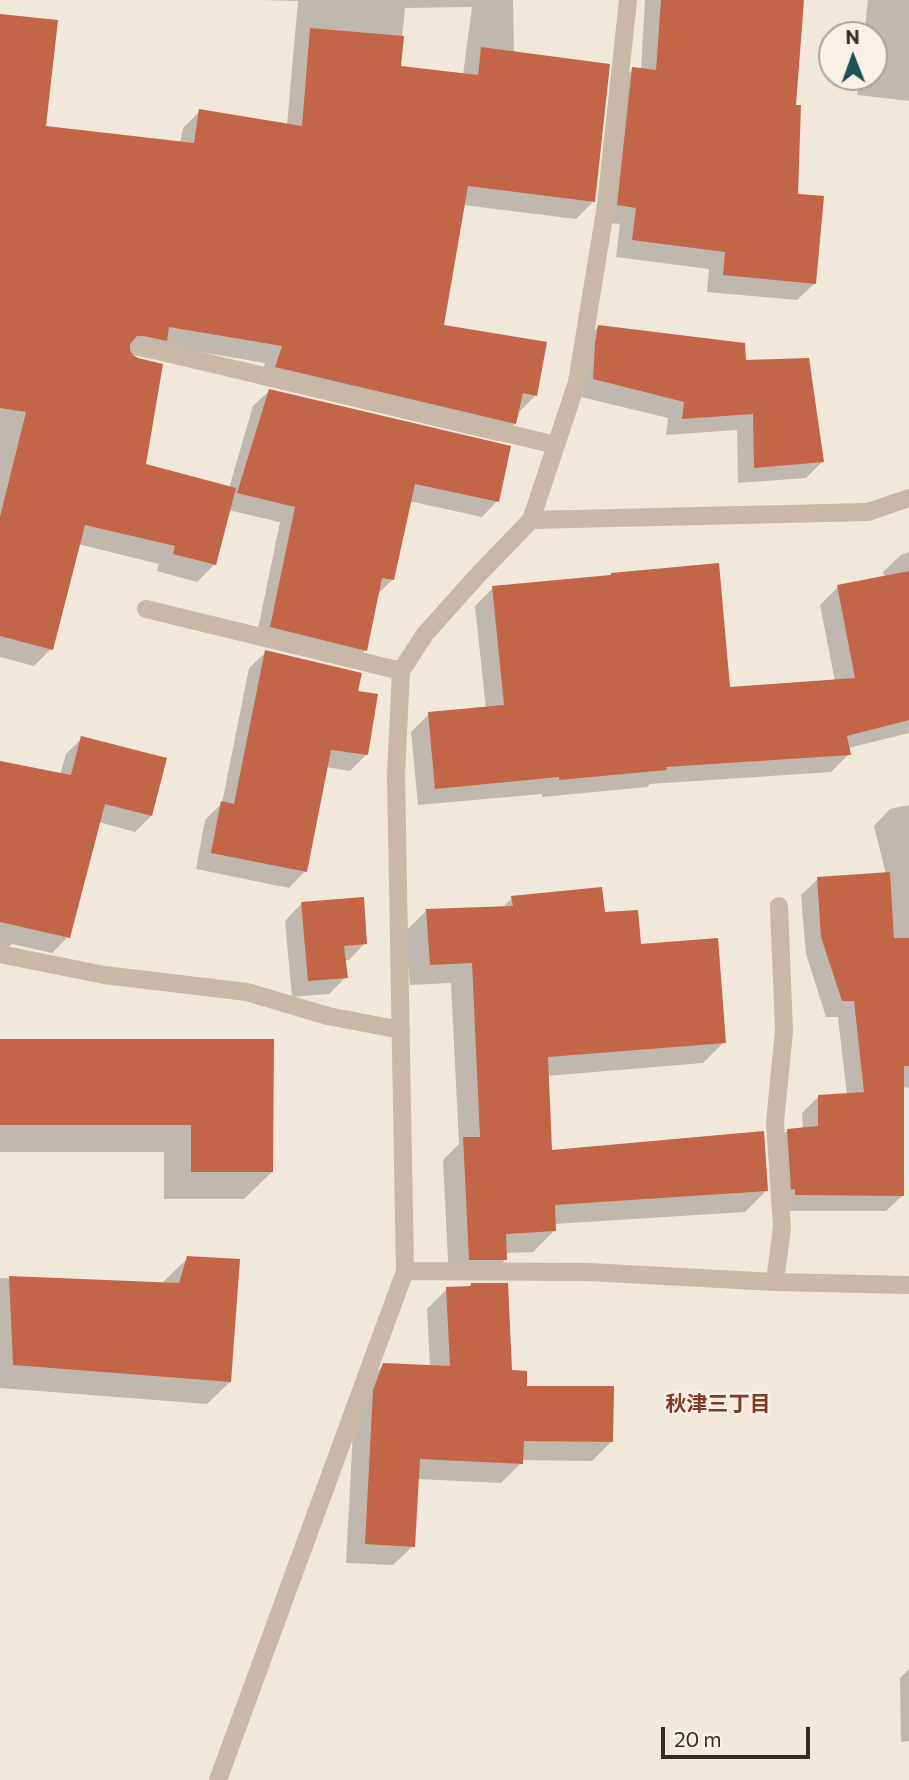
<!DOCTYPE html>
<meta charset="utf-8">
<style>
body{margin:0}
#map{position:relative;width:909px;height:1780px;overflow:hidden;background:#f1e7db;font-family:Commissioner,sans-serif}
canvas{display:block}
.north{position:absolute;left:818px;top:21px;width:70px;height:70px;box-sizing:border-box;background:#f9f1e7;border:2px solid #aba29a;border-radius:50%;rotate:359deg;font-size:19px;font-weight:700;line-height:28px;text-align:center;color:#352c27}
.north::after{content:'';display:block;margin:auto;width:24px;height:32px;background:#1e5256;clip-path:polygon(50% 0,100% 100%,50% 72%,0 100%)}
.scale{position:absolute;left:661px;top:1727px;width:149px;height:32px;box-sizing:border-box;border:4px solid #352c27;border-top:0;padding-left:9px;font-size:21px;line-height:24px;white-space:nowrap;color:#352c27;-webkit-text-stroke:5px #f9f1e7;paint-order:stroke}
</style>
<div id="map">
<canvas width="909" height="1780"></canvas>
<div class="north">N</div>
<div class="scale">20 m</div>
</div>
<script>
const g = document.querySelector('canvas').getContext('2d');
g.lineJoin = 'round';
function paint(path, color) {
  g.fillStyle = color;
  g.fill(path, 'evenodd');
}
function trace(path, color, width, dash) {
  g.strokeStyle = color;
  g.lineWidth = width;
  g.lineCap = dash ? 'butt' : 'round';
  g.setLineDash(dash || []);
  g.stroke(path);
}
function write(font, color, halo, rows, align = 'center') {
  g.font = font + ' Commissioner,"Noto Sans JP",sans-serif';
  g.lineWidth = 5;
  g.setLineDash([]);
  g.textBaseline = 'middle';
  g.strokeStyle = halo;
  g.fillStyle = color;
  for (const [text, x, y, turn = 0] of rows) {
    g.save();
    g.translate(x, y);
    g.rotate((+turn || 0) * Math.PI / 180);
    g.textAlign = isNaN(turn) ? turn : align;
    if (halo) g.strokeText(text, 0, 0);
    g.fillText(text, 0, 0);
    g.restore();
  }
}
paint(new Path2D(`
 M260,0h253l1,53 79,149 -17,17 -113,-14 -21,122 94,68 -18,18 -3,10 -18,18 -238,-57 6,-21 -105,-18 -12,13 -19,-4 15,112 85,22 24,-82 16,-15 228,110 -15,16 -73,-16 -16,78 -16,16 -12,55 -16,16 -94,-23 25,-121 -52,-12 -13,54 -18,18 -40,-11 2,-7 -81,-20 -27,105 -17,17 -34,-9v-641l44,111 136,16 3,-15 17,-17 87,14 11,-124zM472,7l-9,68 -64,-7 6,-60z
 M645,0h157l-7,106 1,90 19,87 -18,17 -90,-8 2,-23 -93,-12 4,-33 -19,-2 15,-136 17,-17 8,1z
 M868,0h41v101l-52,-6 2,-18h15v-42h-10z
 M599,326l146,35 77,101 -16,16 -68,5 -1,-53 -71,5 2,-17 -91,-22 5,-53z
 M909,552v181l-61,15 1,6 -18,18 -181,12 -3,3 -105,10v-3l-124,11 -7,-73 18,-18 57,-5 -11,-103 18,-18 236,100 106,-7 -15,-76 18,-18 47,-9 -2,-6 18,-17z
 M266,652l90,41 11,61 -17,17 -24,-4 -21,104 -16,17 -93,-19 9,-49 17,-17 27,-135z
 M82,738l69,78 -16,16 -36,-10 -31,115 -16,16 -40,-9 -12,10v-191l60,12 6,-21z
 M909,805v283l-6,-1v108l-17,16h-106l-9,-64 17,-17 15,-1 -1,-16 17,-17 28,-1 -9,-78h-12l-20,-63 -5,-59 17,-16 68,-5 -12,-48 16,-17z
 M512,898l92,16 35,32 85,96 -21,21 -156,13 3,76 216,39 -21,21 -191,12v7l-21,21 -28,1 1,6 -21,21h-36l-6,-120 16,-16 -8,-161 -41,2 -5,-53 21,-21 76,-3z
 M301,904l64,39 -16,17h-5l2,17 -17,17 -37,3 -7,-76z
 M0,1041h272v131l-28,27h-80v-47h-164z
 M188,1258l42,124 -23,22 -207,-16v-110l163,6 1,-3z
 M471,1284l40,87 14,17 86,54 -19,19 -71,-1v3l-20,20 -84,-4 -4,67 -20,19 -47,-2 8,-152 10,-26 20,-20 46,2 -3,-58 20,-20 21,-1z
 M909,1669v72l-8,1 -1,-64z`), '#0003');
paint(new Path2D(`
 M661,0h143l-8,105h5l-3,89 26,2 -8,88 -93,-9 2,-23 -93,-12 4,-32 -19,-3 15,-138 24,3z
 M0,14l58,6 -12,106 148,17 5,-34 103,17 8,-98 94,8 -3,30 77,9 3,-28 129,17 -15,138 -127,-16 -24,139 103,17 -10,54 -14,-3 -7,31 -241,-57 7,-21 -113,-19 -2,14 -23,-5h-7l-7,8v6l3,5 5,3 25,6 -17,100 90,24 -20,77 -43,-11 2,-8 -90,-21 -32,125 -53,-14v-119l26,-105 -26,-4z
 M598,325l147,18 1,17 63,-2 15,104 -70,6 -1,-54 -71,5 2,-17 -91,-23 2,-36z
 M269,389l242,57 -12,56 -84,-18 -21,96 -12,-2 -15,73 -97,-24 25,-120 -58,-14z
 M719,563l11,124 125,-9 -18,-93 72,-14v149l-62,16 4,19 -185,12 1,3 -108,10v-3l-124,12 -7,-77 76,-7 -12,-119 119,-11v-2z
 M265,650l97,23 -4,18 20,3 -10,61 -37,-5 -24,122 -96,-19 10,-52 13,3z
 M81,736l86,22 -15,58 -47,-12 -35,134 -70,-16v-161l71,14z
 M890,872l4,66h15v128h-5v130l-109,-1v-6l-4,1 -4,-61 31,-3v-31l46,-3 -10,-91h-12l-21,-64 -4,-60z
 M602,887l3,25 33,-2 3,34 77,-6 8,105 -178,14 4,93 212,-19 4,60 -213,14 1,26 -50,3 1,26h-38l-6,-123h17l-8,-174 -42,2 -4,-56 87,-3 -2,-10z
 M364,897l3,47 -23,2 4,32 -40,3 -7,-79z
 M0,1039h274l-1,133h-82v-47h-191z
 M187,1256l53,3 -9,123 -218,-17 -4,-89 170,7z
 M471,1283h37l4,87 15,1v15h87l-1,56 -89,-1 -1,23 -103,-5 -5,88 -50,-3 8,-154 10,-27 67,3 -4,-79 25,-1z`), '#c36647');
trace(new Path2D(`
 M141,347l415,98
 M531,520l337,-8 41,-14
 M146,609l255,62
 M0,954l104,21 143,17 81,24 73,14
 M405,1271l184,1 186,10 134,3
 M775,1282l7,-55 -7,-105 9,-91 -5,-125
 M218,1780l187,-509 -9,-496 5,-104 24,-37 52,-58 54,-56 46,-138 29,-177 22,-205`), '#c9b7a7', 18);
write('bold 21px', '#823a22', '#f9f1e7', [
 ["秋津三丁目",718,1404]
]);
</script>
